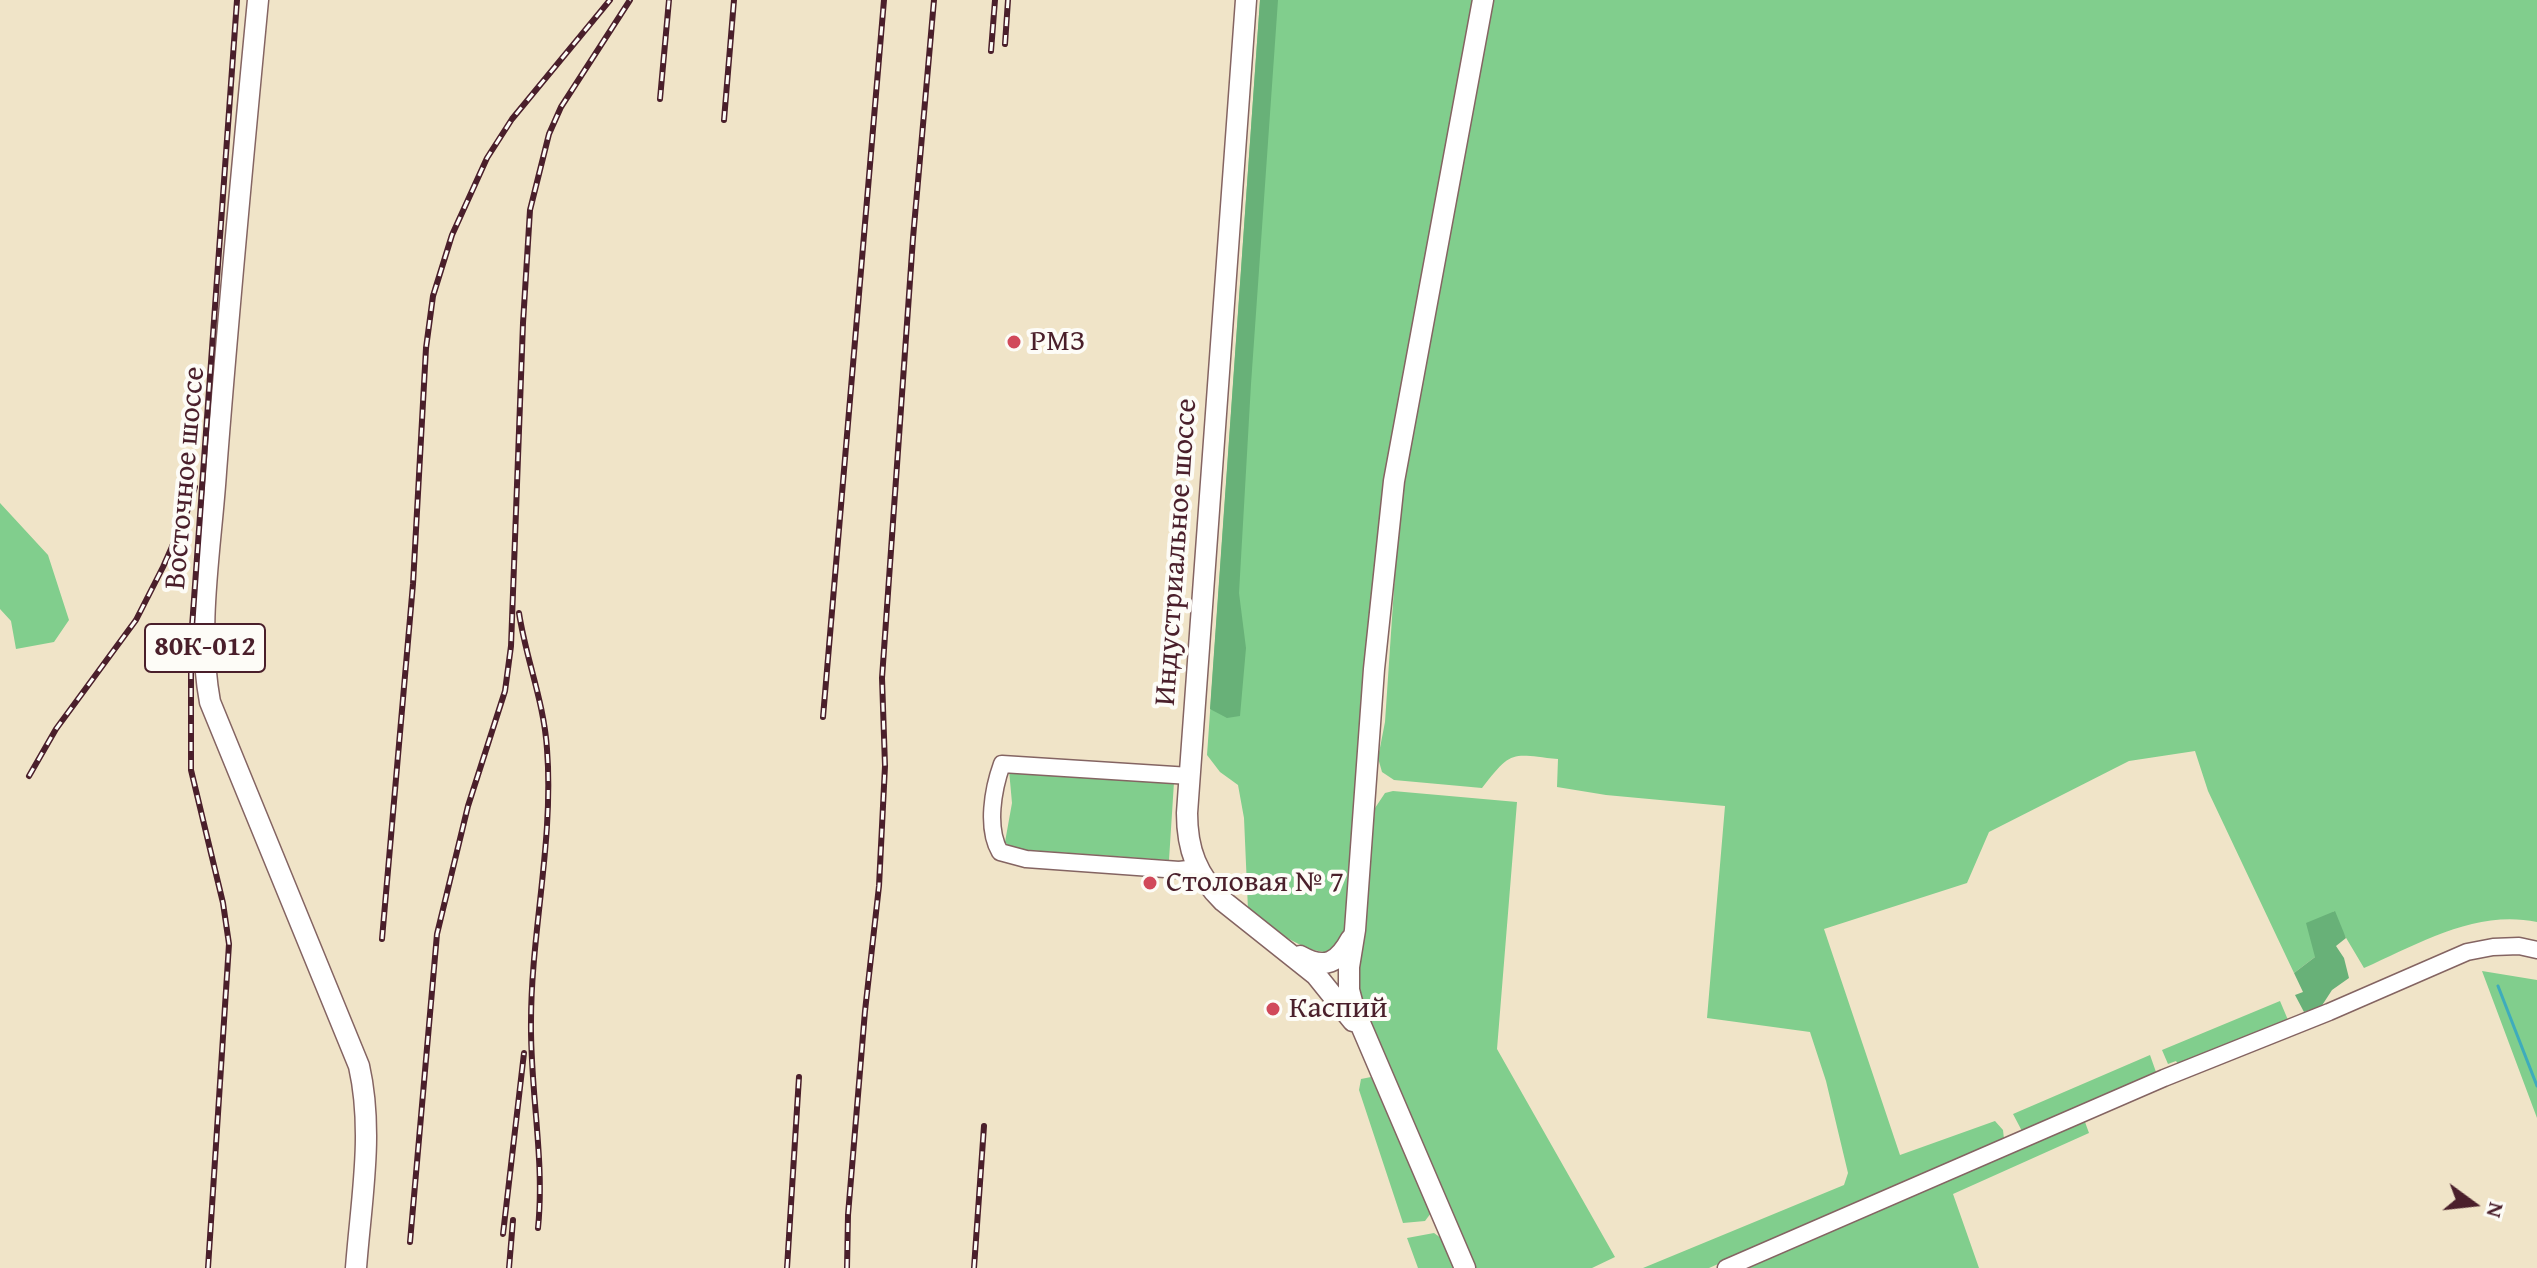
<!DOCTYPE html>
<meta charset="utf-8">
<style>
body{margin:0}
#map{position:relative;width:2537px;height:1268px;overflow:hidden;background:#f0e4c8;font-family:"Gentium Book Plus",serif}
canvas{display:block}
.north{position:absolute;left:2433px;top:1164px;width:80px;height:80px;-webkit-text-stroke:6px #fdfcf7;paint-order:stroke;rotate:105deg;font-size:22px;font-weight:700;line-height:32px;text-align:center;color:#4a1f2b}
.north::after{content:'';display:block;margin:auto;width:28px;height:36px;background:#4a1f2b;clip-path:polygon(50% 0,100% 100%,50% 72%,0 100%)}
</style>
<div id="map">
<canvas width="2537" height="1268"></canvas>
<div class="north">N</div>
</div>
<script>
const g = document.querySelector('canvas').getContext('2d');
g.lineJoin = 'round';
function paint(path, color) {
  g.fillStyle = color;
  g.fill(path, 'evenodd');
}
function trace(path, color, width, dash) {
  g.strokeStyle = color;
  g.lineWidth = width;
  g.lineCap = dash ? 'butt' : 'round';
  g.setLineDash(dash || []);
  g.stroke(path);
}
function write(font, color, halo, rows, align = 'center') {
  g.font = font + ' "Gentium Book Plus",serif';
  g.lineWidth = 8;
  g.setLineDash([]);
  g.textBaseline = 'middle';
  g.strokeStyle = halo;
  g.fillStyle = color;
  for (const [text, x, y, turn = 0] of rows) {
    g.save();
    g.translate(x, y);
    g.rotate((+turn || 0) * Math.PI / 180);
    g.textAlign = isNaN(turn) ? turn : align;
    if (halo) g.strokeText(text, 0, 0);
    g.fillText(text, 0, 0);
    g.restore();
  }
}
paint(new Path2D(`
 M1260,0h217l-88,473 -40,457 -16,23c-33,-1 -60,-25 -85,-43l-4,-92 -6,-33 -18,-13 -13,-17z
 M1491,0h1046v922c-61,-13 -119,22 -173,46l-25,-42 -5,-15 -19,46 -21,16 -86,-182 -13,-40 -66,10 -140,71 -22,51 -143,46 76,226 95,-34 8,9 1,9 -295,129h-66l201,-83 4,-12 -22,-92 -16,-49 -103,-14 18,-212 -119,-11 -49,-8 1,-28c-47,-5 -46,-10 -76,29l-88,-8 -12,-8 -4,-14 7,-36 14,-208 7,-51z
 M0,503l48,52 21,65 -15,22 -38,7 -5,-28 -11,-12z
 M1009,770l165,12 -5,78 -157,-11 -7,-7 7,-39z
 M1393,791l124,11 -20,247 118,208 -23,11h-120l-115,-277 18,-183 10,-15z
 M2482,971l55,9v138z
 M2280,1001l8,19 -108,47 -4,-6 -8,3 -6,-14z
 M2150,1055l6,17 -8,7 -125,54 -10,-19z
 M1371,1077l60,136 -6,8 -22,2 -44,-133 2,-11z
 M2085,1122l4,11 -136,61 26,74h-241z
 M1434,1233l7,5 13,30h-36l-11,-30z`), '#81ce8d');
paint(new Path2D(`
 M1260,0h18l-27,384 -12,209 7,55 -6,68 -13,2 -17,-9z
 M2335,911l11,27 -10,8 8,12 5,20 -17,12 -11,17 -17,5 -9,-17 8,-3 -9,-19 21,-16 -9,-34z`), '#68b178');
trace(new Path2D(`
 M2498,986l39,100`), '#3eacbc', 3);
const minor = new Path2D(`
 M1190,776l-188,-12c-9,25 -16,64 -2,88l26,7 153,11 18,-2
 M1726,1268l438,-190 165,-66 138,-60 26,-5 26,-1 18,4`);
const major = new Path2D(`
 M258,0c-15,157 -30,315 -42,472 -5,76 -20,155 -6,230l149,364c15,66 2,135 -3,202
 M1246,0l-59,813c0,37 10,62 36,88l93,74 37,46
 M1300,956c25,14 38,7 51,-17
 M1465,1268l-111,-259 -5,-19v-23l6,-37 19,-261 20,-188 89,-481`);
trace(minor, '#846462', 19);
trace(major, '#846462', 23);
trace(minor, '#fff', 16);
trace(major, '#fff', 20);
const rail = new Path2D(`
 M1005,44l3,-44
 M991,51l4,-51
 M660,99l9,-99
 M724,120l10,-120
 M519,613c7,46 25,89 28,136 7,92 -16,183 -16,273 -1,69 14,138 7,206
 M823,717l61,-717
 M29,776l27,-47 80,-109 27,-53 23,-52 9,-28
 M382,939l31,-355 13,-236 7,-52 19,-61 35,-77 25,-39 98,-119
 M503,1234l21,-181
 M410,1242l27,-308 31,-128 37,-115 6,-45 12,-323 7,-113 19,-76 12,-27 69,-107
 M208,1268l21,-324 -6,-41 -32,-133v-129l46,-641
 M509,1268l4,-48
 M787,1268l12,-191
 M847,1268l1,-53 17,-204 14,-125 6,-120 -3,-88 31,-440 21,-238
 M974,1268l10,-142`);
trace(rail, '#4a1f2b', 6);
trace(rail, '#fdfcf7', 3, [9]);
for (const [x, y, r, color] of [
 [1014,342,8,"#d1495b"],
 [1150,883,8,"#d1495b"],
 [1273,1009,8,"#d1495b"]
]) {
  const dot = new Path2D();
  dot.arc(x, y, r, 0, 2 * Math.PI);
  g.fillStyle = color;
  g.fill(dot);
  trace(dot, '#fdfcf7', 3);
}
for (const [x, y, w] of [
 [205,648,120]
]) {
  const box = new Path2D();
  box.roundRect(x - w / 2, y - 24, w, 48, 6);
  g.fillStyle = '#fdfcf7';
  g.fill(box);
  trace(box, '#4a1f2b', 2);
}
write('bold 28px', '#4a1f2b', null, [
 ["80К-012",205,648]
]);
write('30px', '#4a1f2b', '#fdfcf7', [
 ["РМЗ",1030,342],
 ["Столовая № 7",1166,883],
 ["Каспий",1289,1009]
], 'left');
write('30px', '#4a1f2b', '#fdfcf7', [
 ["Восточное шоссе",186,478,-85],
 ["Индустриальное шоссе",1177,552,-86]
]);
</script>
